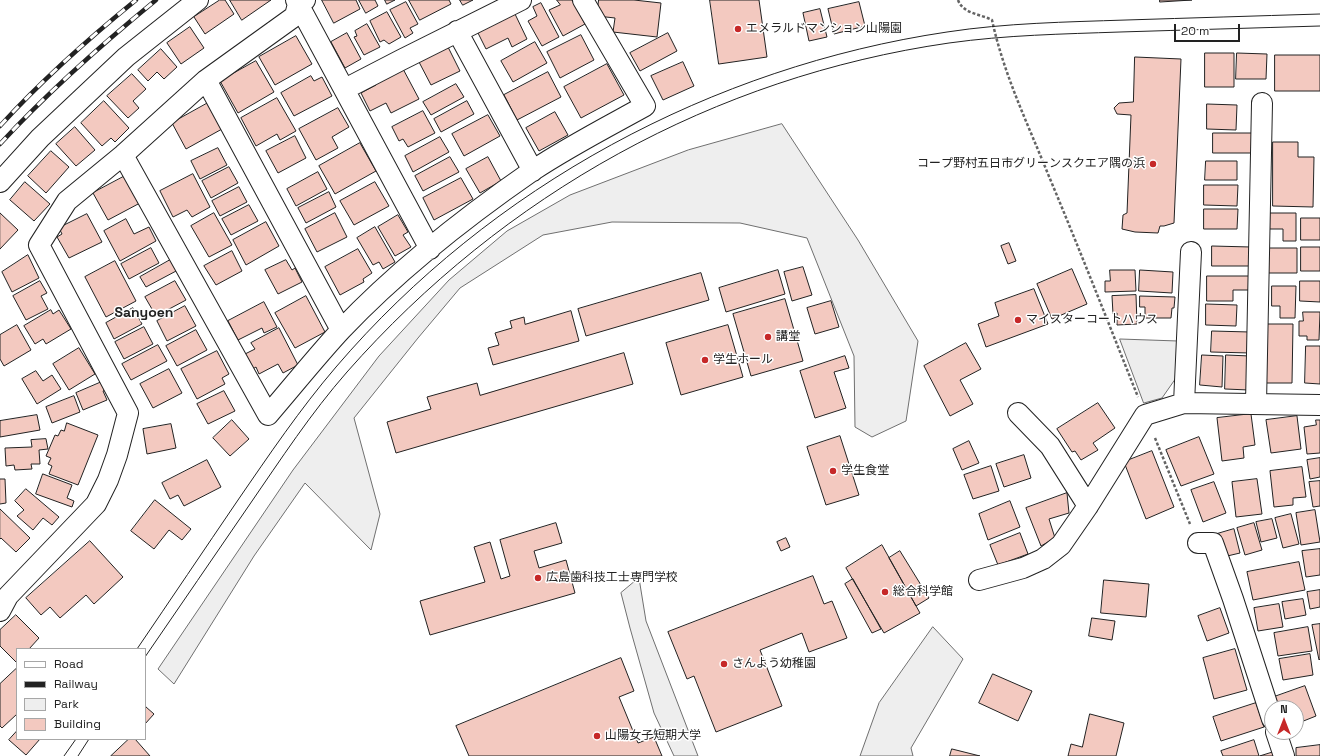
<!DOCTYPE html>
<meta charset="utf-8">
<style>
body{margin:0}
#map{position:relative;width:1320px;height:756px;overflow:hidden;background:#fff;font-family:"Space Grotesk",sans-serif}
canvas{display:block}
.legend{position:absolute;left:16px;top:648px;width:130px;height:92px;box-sizing:border-box;background:#fff;border:1px solid #a7a7a7;margin:0;padding:5px 7px;list-style:none;font-size:12px;color:#222}
.legend li{display:flex;align-items:center;gap:8px;height:20px}
.legend b{width:20px;border:1px solid #a7a7a7}
.north{position:absolute;left:1264px;top:700px;width:40px;height:40px;box-sizing:border-box;background:#fff;border:1px solid #a7a7a7;border-radius:50%;rotate:0deg;font-size:11px;font-weight:700;line-height:16px;text-align:center;color:#222}
.north::after{content:'';display:block;margin:auto;width:14px;height:18px;background:#c62828;clip-path:polygon(50% 0,100% 100%,50% 72%,0 100%)}
.scale{position:absolute;left:1174px;top:24px;width:66px;height:18px;box-sizing:border-box;border:2px solid #222;border-top:0;padding-left:5px;font-size:12px;line-height:14px;white-space:nowrap;color:#222;-webkit-text-stroke:3px #fff;paint-order:stroke}
</style>
<div id="map">
<canvas width="1320" height="756"></canvas>
<ul class="legend">
<li><b style="height:5px;background:#fff"></b>Road</li>
<li><b style="height:5px;background:#222"></b>Railway</li>
<li><b style="height:11px;background:#eee"></b>Park</li>
<li><b style="height:11px;background:#f3c9c0"></b>Building</li>
</ul>
<div class="north">N</div>
<div class="scale">20 m</div>
</div>
<script>
const g = document.querySelector('canvas').getContext('2d');
g.lineJoin = 'round';
function paint(path, color) {
  g.fillStyle = color;
  g.fill(path, 'evenodd');
}
function trace(path, color, width, dash) {
  g.strokeStyle = color;
  g.lineWidth = width;
  g.lineCap = dash ? 'butt' : 'round';
  g.setLineDash(dash || []);
  g.stroke(path);
}
function write(font, color, halo, rows, align = 'center') {
  g.font = font + ' "Space Grotesk","Noto Sans JP",sans-serif';
  g.lineWidth = 3;
  g.setLineDash([]);
  g.textBaseline = 'middle';
  g.strokeStyle = halo;
  g.fillStyle = color;
  for (const [text, x, y, turn = 0] of rows) {
    g.save();
    g.translate(x, y);
    g.rotate((+turn || 0) * Math.PI / 180);
    g.textAlign = isNaN(turn) ? turn : align;
    if (halo) g.strokeText(text, 0, 0);
    g.fillText(text, 0, 0);
    g.restore();
  }
}
const green = new Path2D(`
 M782,124l76,116 60,101 -12,80 -34,16 -17,-10 -1,-71 -47,-118 -67,-15 -128,-1 -69,13 -83,53 -42,50 -64,80 26,96 -9,36 -66,-67 -51,73 -80,128 -16,-15 135,-199 86,-114 70,-76 58,-49 63,-36 118,-45z
 M639,578l7,43 52,135h-24l-20,-43 -24,-85 -9,-35z
 M933,627l30,32 -52,89 2,8h-53l19,-53z`);
paint(green, '#eee');
trace(green, '#6f6f6f', 1);
const parking = new Path2D(`
 M1120,339l58,2 -2,37 -14,20 -18,5z`);
paint(parking, '#ededed');
trace(parking, '#6f6f6f', 1);
const building = new Path2D(`
 M220,0h5l9,14 -29,20 -11,-17z
 M230,0h41l-29,20z
 M322,0h34l4,9 -26,14z
 M359,0h16l3,6 -12,7z
 M385,0h10l-8,4z
 M409,0h40l2,4 -31,16z
 M460,0h13l-10,5z
 M557,0h15l13,24 -22,12 -14,-26 11,-5z
 M599,0h35l27,3 -4,34 -44,-5 2,-14 -18,-2z
 M710,0h49l8,57 -48,7z
 M1160,0h32l-32,2z
 M406,2l12,22 -8,4 3,5 -8,5 -15,-28z
 M859,2l6,24 -31,8 -6,-25z
 M541,3l18,34 -17,9 -14,-25 9,-5 -4,-9z
 M820,9l7,28 -18,4 -6,-28z
 M387,12l14,25 -12,7 -5,-4 -4,2 -10,-21z
 M515,14l12,25 -15,8 -4,-9 -22,11 -8,-16z
 M367,24l13,23 -16,8 -10,-18 3,-1 -2,-5z
 M190,27l14,21 -23,16 -14,-21z
 M347,33l14,26 -16,9 -14,-26z
 M668,33l9,18 -37,20 -10,-18z
 M581,35l13,25 -34,18 -13,-26z
 M296,36l16,28 -37,21 -16,-28z
 M535,42l12,21 -34,19 -12,-21z
 M448,47l12,24 -29,14 -12,-23z
 M161,49l16,18 -13,12 -7,-7 -9,9 -10,-11z
 M1205,53h29v34h-29z
 M1237,53l30,1 -1,25h-30z
 M1275,55h45v36h-45z
 M1135,57l46,2 -7,164 -10,3h-4l-2,7 -23,-1 -13,-3 1,-14 4,-2 4,-98 -14,-1 -3,-6 5,-5 14,-1z
 M256,61l18,31 -36,21 -18,-32z
 M683,62l11,24 -31,14 -12,-24z
 M607,64l17,31 -43,23 -17,-31z
 M402,67l17,32 -28,14 -5,-10 -16,8 -9,-18 15,-8 -2,-4z
 M548,72l13,25 -44,23 -13,-25z
 M132,74l14,15 -13,12 6,7 -11,10 -21,-22z
 M311,76l3,5 8,-4 10,19 -38,20 -13,-23z
 M456,84l8,13 -33,18 -8,-13z
 M277,98l19,33 -16,9 -3,-6 -21,12 -15,-28z
 M104,101l25,27 -14,14 -4,-4 -9,8 -21,-23z
 M467,101l7,13 -33,18 -7,-13z
 M208,103l14,26 -36,20 -14,-26z
 M1207,104l30,1 -1,25 -29,-1z
 M338,108l11,19 -17,10 6,11 -22,12 -17,-31z
 M423,111l12,22 -27,14 -5,-8 -4,2 -7,-14z
 M555,112l13,23 -29,16 -13,-23z
 M488,115l12,21 -36,20 -12,-22z
 M75,127l20,23 -19,16 -20,-22z
 M1213,133h40v20h-40z
 M295,136l11,22 -28,15 -12,-22z
 M440,137l9,15 -36,20 -8,-16z
 M1273,142h25v15h16l-1,50 -40,-1z
 M360,143l16,28 -41,23 -16,-28z
 M218,148l9,17 -27,14 -9,-18z
 M51,151l18,16 -23,26 -18,-17z
 M450,157l9,15 -36,19 -8,-15z
 M488,157l13,24 -21,12 -14,-24z
 M1206,161h31v19h-32z
 M229,167l9,16 -27,15 -9,-17z
 M318,172l9,17 -31,17 -9,-17z
 M193,174l17,33 -18,10 -5,-7 -14,7 -13,-26z
 M125,176l15,27 -32,17 -15,-27z
 M461,178l12,21 -39,21 -11,-22z
 M25,182l25,22 -16,17 -24,-21z
 M375,182l14,24 -35,19 -14,-24z
 M1204,185h34l-1,21 -33,-1z
 M239,187l8,15 -27,14 -8,-15z
 M329,192l7,15 -30,16 -8,-15z
 M249,205l9,16 -27,14 -9,-16z
 M1204,209h34l-1,20h-33z
 M0,213l18,17 -18,19z
 M214,213l18,32 -23,12 -18,-31z
 M335,213l12,24 -30,15 -12,-23z
 M1270,213h26v28h-13v-12h-13z
 M87,214l15,28 -33,16 -12,-21 5,-3 -3,-6z
 M398,215l10,17 -5,3 8,12 -16,9 -17,-29z
 M1301,218h19v22h-19z
 M126,219l8,15 15,-7 7,14 -36,20 -16,-30z
 M266,222l13,24 -33,19 -13,-25z
 M375,227l20,35 -12,7 -4,-7 -6,3 -16,-27z
 M1009,243l7,18 -8,3 -7,-18z
 M1212,246l39,1v19h-39z
 M1301,247h19v24h-19z
 M151,248l8,15 -30,16 -8,-15z
 M1269,248h28v25h-28z
 M358,249l14,24 -9,6 1,3 -24,13 -15,-28z
 M232,251l10,20 -26,14 -12,-19z
 M28,255l11,23 -27,14 -10,-20z
 M172,259l6,11 -32,17 -6,-10z
 M286,260l6,10 3,-2 7,14 -24,12 -13,-24z
 M115,261l21,40 -30,16 -21,-40z
 M803,267l9,28 -20,6 -8,-29z
 M1072,269l15,35 -35,15 -15,-35z
 M778,270l7,24 -59,18 -7,-24z
 M1110,270h25l1,21 -31,1v-11h5z
 M1140,270l33,2 -1,21 -33,-2z
 M701,273l8,27 -123,36 -8,-27z
 M1207,276h45v14h-19v11h-26z
 M40,281l7,12 -6,3 7,13 -22,11 -13,-24z
 M175,281l11,19 -30,16 -11,-19z
 M1300,281h20v21l-20,-1z
 M1272,286h24l-1,32h-15v-12h-8z
 M1034,289l14,35 -62,23 -8,-23 21,-8 -4,-13z
 M1136,295l1,29 -20,1v-12l-4,1 -1,-18z
 M306,296l19,36 -30,16 -20,-35z
 M1140,296l35,1 -1,11h-2l-1,10h-26v-11h-5z
 M785,299l18,62 -52,15 -18,-62z
 M831,301l8,26 -24,7 -8,-26z
 M264,302l13,25 -13,6 -2,-5 -24,12 -10,-19z
 M1206,304l31,1 -1,21 -30,-1z
 M185,306l11,20 -29,15 -10,-20z
 M133,308l9,16 -28,15 -8,-16z
 M51,310l2,4 6,-4 12,19 -25,15 -3,-5 -8,5 -11,-18z
 M571,311l8,30 -86,24 -5,-17 11,-3 -4,-12 17,-5 -2,-7 14,-4 1,7z
 M1303,312h17l-1,28h-12v-4h-8v-15h4z
 M1267,324h26l-1,59h-26z
 M17,325l14,25 -27,16 -4,-7v-24z
 M728,325l15,52 -62,18 -15,-52z
 M144,327l9,17 -29,15 -9,-17z
 M279,328l19,37 -15,8 -5,-9 -19,10 -3,-7 -5,3 -8,-15 12,-6 -4,-6z
 M196,330l11,20 -30,16 -11,-20z
 M1212,331l38,1v21l-39,-1z
 M966,343l15,26 -21,11 13,24 -23,12 -26,-50z
 M158,345l9,16 -36,19 -9,-16z
 M1306,346h14v38l-15,-1z
 M79,348l16,26 -26,16 -16,-26z
 M217,351l12,23 -7,4 3,6 -28,15 -16,-30z
 M624,353l9,31 -237,69 -9,-31 44,-13 -4,-12 50,-14 3,12z
 M1202,355l21,1 -1,31 -22,-2z
 M1226,355l24,1 -1,34 -24,-1z
 M845,356l4,12 -15,4 12,36 -31,10 -15,-47z
 M169,369l13,24 -29,15 -13,-24z
 M36,371l7,10 9,-6 9,14 -24,15 -15,-25z
 M104,381l3,8 -4,2 4,9 -24,10 -7,-17z
 M224,391l11,20 -27,13 -11,-20z
 M74,396l6,16 -28,11 -6,-16z
 M1098,403l17,25 -22,15 5,7 -17,10 -6,-9 -3,1 -15,-23z
 M1251,414l4,31 -12,2 1,11 -22,3 -5,-43z
 M37,415l3,15 -40,7v-16z
 M1297,416l4,33 -30,4 -5,-33z
 M232,420l17,19 -19,17 -17,-18z
 M1316,420h4v33l-13,1 -3,-27 12,-2z
 M67,423l31,12 -20,50 -29,-11 3,-8 -4,-2 3,-6 -5,-2 9,-21 3,1 3,-6 3,1z
 M171,424l5,24 -29,6 -4,-25z
 M840,436l19,59 -33,10 -19,-58z
 M1199,437l15,37 -33,12 -15,-36z
 M46,439l2,10 -9,1 1,14h-9l1,5 -17,1 -1,-5 -8,1 -1,-18 27,-1 -1,-7z
 M969,441l10,22 -17,7 -9,-21z
 M1152,451l22,56 -28,12 -22,-57z
 M1024,455l7,23 -27,9 -8,-23z
 M1320,458v19l-10,2 -3,-19z
 M207,460l14,27 -37,19 -6,-11 -8,4 -8,-16z
 M991,466l8,25 -26,8 -9,-24z
 M1302,467l4,30 -13,1v7l-19,2 -4,-36z
 M43,474l29,11 -5,13 7,3 -2,6 -36,-13z
 M0,479h5l1,24 -6,1z
 M1257,479l5,35 -26,3 -4,-35z
 M1320,481v25l-7,1 -4,-25z
 M1214,482l12,31 -23,9 -12,-32z
 M26,489l33,28 -7,8 -9,-7 -10,12 -16,-14 7,-6 -9,-9z
 M1067,493l2,20 -20,6 6,19 -14,8 -15,-38z
 M155,500l36,29 -9,11 -13,-10 -15,19 -23,-18z
 M1010,501l10,26 -32,13 -9,-26z
 M0,509l30,29 -14,14 -15,-14 -1,1z
 M1315,510l5,32 -19,3 -5,-32z
 M1291,514l8,30 -16,4 -8,-30z
 M1272,519l5,19 -16,4 -5,-20z
 M556,523l6,20 -28,8 5,17 27,-8 9,33 -145,42 -10,-34 65,-19 -11,-35 16,-5 11,37 9,-3 -10,-36z
 M1254,523l8,27 -17,5 -8,-27z
 M1234,529l6,24 -17,4 -6,-23z
 M1020,533l8,21 -30,11 -8,-20z
 M786,538l4,9 -9,4 -4,-9z
 M90,541l33,36 -29,27 -8,-9 -26,23 -10,-11 -9,8 -15,-17z
 M882,545l38,68 -36,20 -38,-65z
 M1320,549v26l-14,2 -4,-26z
 M900,551l29,47 -13,8 -27,-48z
 M1299,562l6,28 -52,10 -6,-28z
 M813,576l11,28 8,-3 15,37 -38,14 -7,-19 -42,17 22,56 -66,26 -22,-56 -7,3 -19,-47z
 M853,579l28,50 -9,4 -27,-49z
 M1104,580l45,4 -3,33 -45,-4z
 M1320,590v17l-10,2 -3,-17z
 M1303,599l3,16 -21,4 -3,-17z
 M1279,604l4,23 -25,4 -4,-23z
 M1220,608l9,25 -22,8 -9,-25z
 M16,615l23,23 -10,11h-12v12l-1,1 -16,-16v-16z
 M1092,618l23,3 -3,19 -23,-4z
 M1320,624v35l-1,1 -7,-35z
 M1308,627l4,24 -34,5 -4,-23z
 M1235,649l12,41 -33,9 -11,-41z
 M1310,654l3,21 -30,5 -4,-21z
 M621,658l13,33 -15,6 19,46 16,-6 8,19h-193l-13,-30z
 M17,668v46l-15,14 -2,-2v-42z
 M993,674l39,17 -14,30 -39,-18z
 M1305,686l11,30 -20,8v-16h-18l-4,-11z
 M1256,703l8,24 -43,14 -8,-24z
 M146,707l8,7 -9,10v-16z
 M1090,714l34,9 -8,33h-48l3,-12 11,3z
 M17,731v8h23l-14,16 -17,-15z
 M129,739h6l15,17h-39z
 M1254,740l5,16h-36l-2,-5z
 M1320,745v11h-24v-8z
 M952,749l28,7h-30z
 M1277,751l1,5h-18z`);
paint(building, '#f3c9c0');
trace(building, '#222', 1);
const minor = new Path2D(`
 M296,0l134,249
 M457,31l76,140
 M206,80l135,250
 M345,89l56,-29 120,-60
 M123,155l145,260c25,-29 48,-58 73,-85 55,-58 126,-114 191,-159 36,-24 75,-44 113,-65l-62,-106
 M0,182l40,-44 86,-81 72,-57
 M1184,403l7,-151
 M1256,404l6,-301
 M1018,413l32,33 38,60
 M1198,543h15l20,56 39,120
 M979,580l44,-12 20,-9 18,-14 27,-39 57,-91 39,-12 136,2
 M0,611l8,-15 88,-92 12,-24 9,-25 11,-42 -89,-168 28,-44 56,-46 83,-75 89,-64 3,-12 7,-4
 M1276,732l8,24`);
trace(minor, '#222', 22);
trace(new Path2D(`
 M958,0c5,14 23,14 34,20 12,55 35,102 56,154 31,74 60,148 90,223
 M1155,438l35,86`), '#646464', 2.5, [3, 2]);
trace(minor, '#fff', 20);
trace(new Path2D(`
 M137,649c34,-50 67,-99 101,-149 31,-45 62,-91 98,-133 155,-181 376,-300 611,-335 59,-9 119,-10 179,-12 65,-2 129,-4 194,-6
 M145,657c35,-51 70,-102 105,-153 31,-45 61,-91 97,-132 157,-178 367,-295 602,-329 57,-8 114,-9 171,-11 67,-2 133,-4 200,-6
 M64,756l12,-17
 M78,756l11,-17`), '#222', 1);
const rail = new Path2D(`
 M0,126c42,-46 88,-87 136,-126
 M0,144c48,-52 101,-99 156,-144`);
trace(rail, '#222', 4.5);
trace(rail, '#fff', 3, [9]);
for (const [x, y, r, color] of [
 [738,29,4,"#c62828"],
 [1153,164,4,"#c62828"],
 [1018,320,4,"#c62828"],
 [768,337,4,"#c62828"],
 [705,360,4,"#c62828"],
 [833,471,4,"#c62828"],
 [538,578,4,"#c62828"],
 [885,592,4,"#c62828"],
 [724,664,4,"#c62828"],
 [597,736,4,"#c62828"]
]) {
  const dot = new Path2D();
  dot.arc(x, y, r, 0, 2 * Math.PI);
  g.fillStyle = color;
  g.fill(dot);
  trace(dot, '#fff', 1.5);
}
write('12px', '#222', '#fff', [
 ["エメラルドマンション山陽園",746,29],
 ["コープ野村五日市グリーンスクエア隅の浜",1145,164,"right"],
 ["マイスターコートハウス",1026,320],
 ["講堂",776,337],
 ["学生ホール",713,360],
 ["学生食堂",841,471],
 ["広島歯科技工士専門学校",546,578],
 ["総合科学館",893,592],
 ["さんよう幼稚園",732,664],
 ["山陽女子短期大学",605,736]
], 'left');
write('bold 14px', '#222', '#fff', [
 ["Sanyoen",144,313]
]);
</script>
